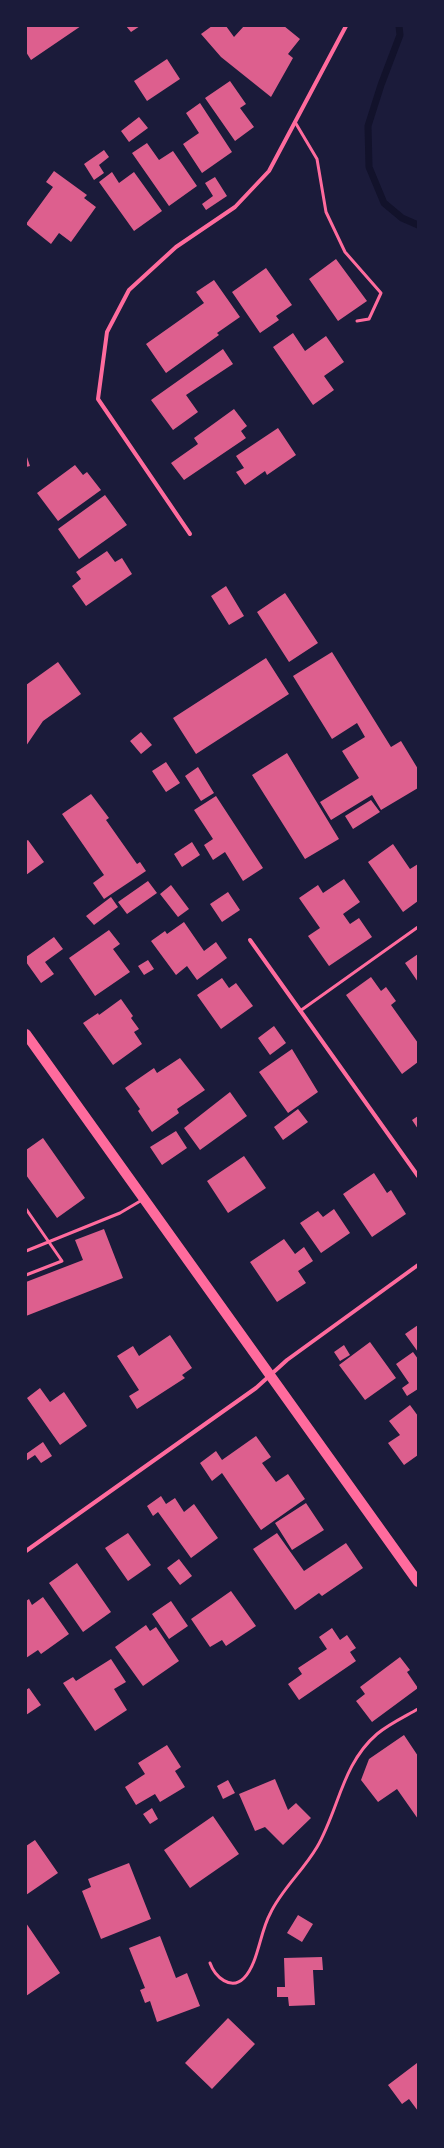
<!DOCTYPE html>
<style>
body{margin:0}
#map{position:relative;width:444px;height:2148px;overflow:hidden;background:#1b1b3a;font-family:Inter,sans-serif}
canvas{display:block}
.frame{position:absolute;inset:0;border:27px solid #1b1b3a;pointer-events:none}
</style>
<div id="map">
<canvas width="444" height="2148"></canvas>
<div class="frame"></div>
</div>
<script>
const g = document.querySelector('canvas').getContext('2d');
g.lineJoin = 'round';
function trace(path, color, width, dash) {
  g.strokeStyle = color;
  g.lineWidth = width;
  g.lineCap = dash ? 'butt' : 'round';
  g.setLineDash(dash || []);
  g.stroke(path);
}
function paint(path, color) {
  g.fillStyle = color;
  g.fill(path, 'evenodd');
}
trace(new Path2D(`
 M399,26l1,9 -19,50 -13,41 1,41 15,36 18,15 16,7`), '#12122b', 7);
paint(new Path2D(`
 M26,26h55l-50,34 -5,-8z
 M126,26h14l-9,6z
 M212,26h14l8,11 10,-11h40l16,13 -12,15 5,4 -22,39 -50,-40 -20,-23z
 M167,59l13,20 -33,22 -13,-20z
 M230,81l16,23 -6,4 14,19 -19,14 -30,-43z
 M200,103l32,49 -30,21 -19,-29 16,-11 -13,-20z
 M139,117l9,11 -19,14 -8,-11z
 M147,143l12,17 14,-9 24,35 -28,20 -37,-53z
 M104,150l5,7 -10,8 5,8 -10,7 -10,-16z
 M54,171l33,24 -3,3 12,9 -25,35 -12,-9 -8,11 -25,-20 27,-37 -7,-5z
 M112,172l7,11 15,-11 28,39 -28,20 -35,-49z
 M215,177l12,19 -21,14 -4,-6 11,-8 -8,-13z
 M336,259l31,42 -29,20 -29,-42z
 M266,268l26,37 -16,11 3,4 -19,13 -28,-41z
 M214,280l26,37 -23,16 2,2 -53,38 -20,-29 58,-41 -8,-11z
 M293,333l12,18 21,-15 18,26 -20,14 10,14 -21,15 -40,-58z
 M223,349l10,15 -47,31 12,17 -25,18 -22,-30z
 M234,409l13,17 -6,5 5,7 -62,42 -13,-17 27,-19 -4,-6z
 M278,428l18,27 -29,20 -2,-4 -20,14 -9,-13 8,-4 -8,-12z
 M26,454l4,12 -4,1z
 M75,465l8,10 4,-3 14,18 -43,31 -21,-28z
 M105,495l22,30 -48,34 -21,-30z
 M107,551l8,11 7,-4 10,16 -46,32 -14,-20 9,-7 -5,-7z
 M226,586l18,30 -15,9 -18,-29z
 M285,593l33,50 -29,19 -32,-50z
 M332,652l59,95 10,-6 17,28v19l-37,22 -9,-15 -41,25 -11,-18 39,-24 -17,-27 23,-14 -8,-14 -25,16 -39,-63z
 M266,658l23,36 -93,60 -23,-36z
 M58,662l23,32 -38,27 -17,25v-61z
 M141,732l11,13 -11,9 -11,-13z
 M287,753l52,86 -34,20 -53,-84z
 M166,762l14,21 -14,9 -14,-21z
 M198,767l16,26 -13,8 -16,-25z
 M91,794l18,24 -3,2 31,44 3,-2 6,9 -42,28 -11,-16 11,-8 -42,-61z
 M216,796l47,72 -20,13 -18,-29 -12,8 -9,-15 9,-6 -19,-29z
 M371,800l9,12 -27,17 -8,-13z
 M28,840l16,22 -18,13v-34z
 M192,842l8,13 -18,12 -8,-13z
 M393,844l17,25 8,-5v37l-15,11 -35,-50z
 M344,879l16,23 -17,12 7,10 9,-6 13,19 -43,29 -21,-30 12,-8 -21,-30 19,-13 5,8z
 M148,881l9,12 -30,21 -9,-12z
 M171,885l18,24 -11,8 -18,-23z
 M228,892l12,18 -18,12 -12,-18z
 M111,897l7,10 -24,18 -8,-9z
 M184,922l20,29 12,-9 11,16 -30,22 -10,-14 -11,9 -25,-34 14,-10 2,3z
 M109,930l11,14 -7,5 17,23 -35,24 -26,-38z
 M54,937l9,12 -18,13 9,12 -13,9 -15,-21v-5z
 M418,954v28l-13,-19z
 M148,960l6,9 -10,6 -6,-9z
 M371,977l10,14 5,-4 10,14 -5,4 27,38v19l-16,12 -56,-79z
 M222,978l7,10 7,-5 17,23 -32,23 -24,-34z
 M121,999l12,17 -2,2 8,11 -5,3 8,12 -29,21 -30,-42 15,-10 1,2z
 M274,1026l12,17 -16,12 -12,-17z
 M292,1049l26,43 -30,21 -29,-41z
 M180,1058l25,32 -28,19 2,4 -27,19 -14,-21 2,-2 -15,-21 29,-20 3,5z
 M230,1092l17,24 -47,34 -16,-22z
 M298,1109l10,13 -25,18 -9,-13z
 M418,1116v13l-6,-9z
 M176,1131l11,17 -25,17 -12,-18z
 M43,1138l42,60 -28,20 -31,-43v-25z
 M244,1156l22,32 -38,25 -21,-32z
 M374,1173l13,20 4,-3 15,24 -34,23 -29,-43z
 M334,1209l16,24 -29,20 -21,-30 18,-12 5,6z
 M104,1229l19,49 -97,38v-34l57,-22 -8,-20z
 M284,1239l11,15 9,-7 9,14 -15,10 8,12 -29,19 -27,-40z
 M418,1325v27l-13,-18z
 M170,1335l22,33 -10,7 3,3 -48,31 -8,-13 10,-6 -22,-34 16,-10 6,10z
 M370,1342l26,36 -31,22 -26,-35z
 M344,1345l6,10 -10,6 -6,-9z
 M413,1352l5,7v30l-11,7 -5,-8 7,-5 -13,-19z
 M40,1388l10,14 14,-10 23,34 -27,19 -33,-47z
 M410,1405l8,11v39l-14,10 -16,-22 12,-8 -11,-14z
 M256,1436l15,21 -9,6 14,19 12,-8 17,25 -44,31 -39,-57 -10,8 -12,-18 16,-12 6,9z
 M43,1442l9,14 -11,7 -6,-8 -9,6v-7z
 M161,1496l5,8 9,-6 9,14 10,-8 24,34 -27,20 -33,-46 -5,4 -6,-10z
 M306,1503l18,27 -32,20 -17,-27z
 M128,1533l23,32 -23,16 -23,-33z
 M277,1533l27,38 42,-28 17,25 -41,28 -3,-3 -24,17 -42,-61z
 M179,1559l13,17 -12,9 -13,-17z
 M77,1563l34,49 -28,20 -34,-49z
 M231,1591l25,35 -30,20 -4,-6 -12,7 -19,-28z
 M43,1597l26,37 -28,20 -3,-4 -12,8v-57l3,-2 3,6z
 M171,1601l17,25 -19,13 -17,-25z
 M146,1625l4,6 6,-4 23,34 -36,25 -28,-39z
 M332,1628l8,12 7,-5 9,13 -6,4 6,9 -57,39 -11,-16 14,-10 -4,-6 29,-19 -8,-12z
 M400,1657l10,13 -3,2 11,16 -46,34 -16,-21 9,-7 -5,-7z
 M111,1659l15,23 -12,7 13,21 -32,21 -32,-48 10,-6 3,4z
 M29,1688l12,17 -15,10v-25z
 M404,1735l14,21v63l-21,-30 -19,13 -17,-22 8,-21z
 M167,1745l14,22 -6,4 10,16 -25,15 -5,-8 -19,11 -11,-18 20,-13 -7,-11z
 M275,1779l13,31 8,-7 15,15 -28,27 -18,-18 -10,4 -16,-37z
 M228,1780l7,13 -12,6 -6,-13z
 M152,1808l6,11 -8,5 -7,-10z
 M213,1816l26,38 -49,34 -26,-38z
 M35,1840l23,33 -32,22v-49z
 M129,1863l22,56 -50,20 -19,-48 9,-4 -3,-8z
 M298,1915l15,9 -11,18 -15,-9z
 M26,1923l34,50 -34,23z
 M160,1936l16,42 11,-5 13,33 -43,16 -7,-21 -5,2 -5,-13 5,-2 -16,-40z
 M322,1957l1,13h-10l2,35 -26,1 -1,-9h-11v-10h8l-1,-29z
 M228,2018l27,26 -43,45 -27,-26z
 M417,2063l1,1v47l-9,-12 -7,5 -14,-19z`), '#dd5f8e');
trace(new Path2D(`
 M295,122l22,37 9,53 19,40 36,41 -12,26 -12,2
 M300,1011l118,-84
 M26,1209l36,52 -36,14
 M26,1251l94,-38 22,-13
 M210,1963c5,14 21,28 34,15 14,-14 16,-46 26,-64 11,-24 33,-43 47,-67 22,-38 25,-83 60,-113 12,-10 27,-17 41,-25`), '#ff6b9d', 3);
trace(new Path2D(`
 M190,534l-92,-135 9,-67 22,-42 47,-43 59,-40 34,-36 77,-145
 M250,940l168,236
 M26,1551l230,-163 31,-28 131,-95`), '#ff6b9d', 4);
trace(new Path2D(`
 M26,1034l392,548`), '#ff6b9d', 10);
</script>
